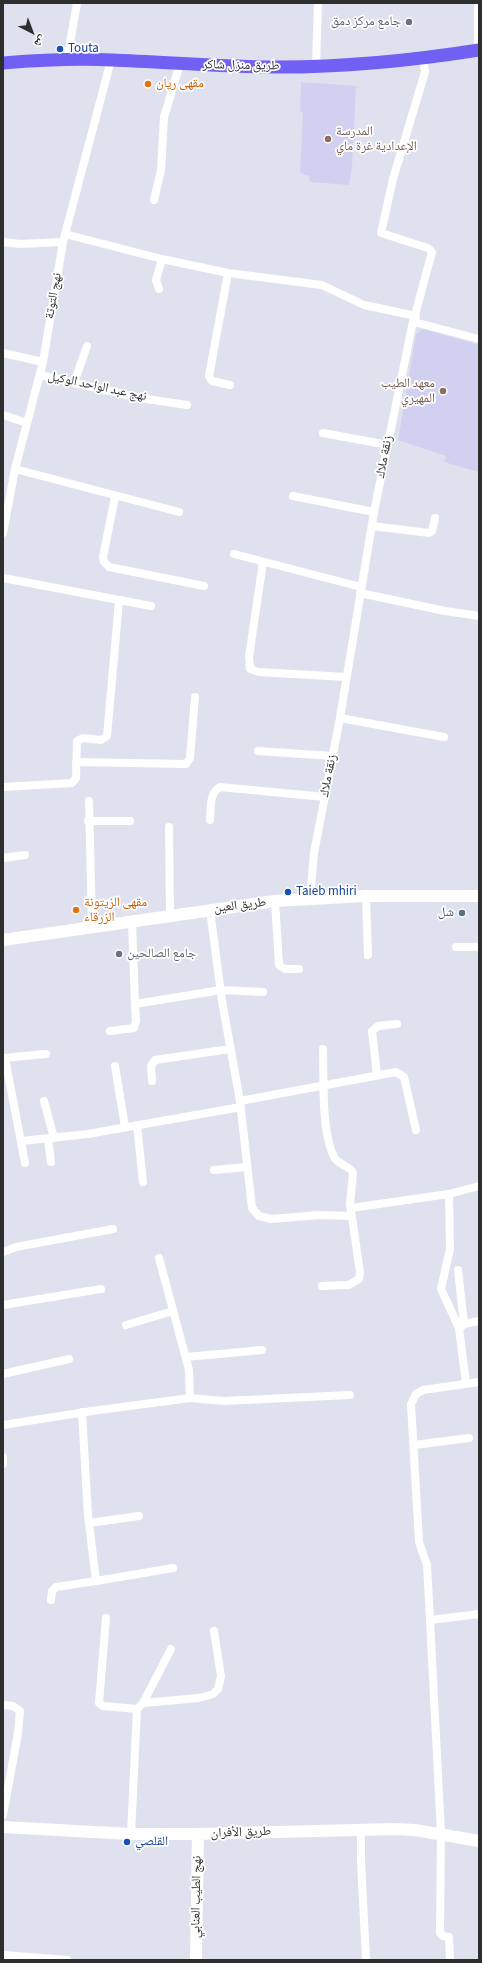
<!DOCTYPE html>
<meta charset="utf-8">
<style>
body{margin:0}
#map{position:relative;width:482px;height:1963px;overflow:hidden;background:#e0e1ef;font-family:"Source Sans 3","Noto Naskh Arabic",sans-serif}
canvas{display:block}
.frame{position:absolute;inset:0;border:4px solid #2e2e2e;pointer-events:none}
.north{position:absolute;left:12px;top:12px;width:40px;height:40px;-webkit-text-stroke:3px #fff;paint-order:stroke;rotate:138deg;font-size:11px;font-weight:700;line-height:16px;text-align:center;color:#2e2e2e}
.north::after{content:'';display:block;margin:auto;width:14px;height:18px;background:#2e2e2e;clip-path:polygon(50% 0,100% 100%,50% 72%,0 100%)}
</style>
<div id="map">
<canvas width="482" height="1963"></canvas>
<div class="frame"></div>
<div class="north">ش</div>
</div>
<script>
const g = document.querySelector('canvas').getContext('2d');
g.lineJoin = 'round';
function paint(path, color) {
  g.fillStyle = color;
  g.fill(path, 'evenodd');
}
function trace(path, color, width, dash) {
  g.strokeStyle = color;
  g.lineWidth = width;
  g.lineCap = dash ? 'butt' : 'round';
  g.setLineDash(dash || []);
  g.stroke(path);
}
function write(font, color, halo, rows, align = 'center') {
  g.font = font + ' "Source Sans 3","Noto Naskh Arabic",sans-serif';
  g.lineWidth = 3.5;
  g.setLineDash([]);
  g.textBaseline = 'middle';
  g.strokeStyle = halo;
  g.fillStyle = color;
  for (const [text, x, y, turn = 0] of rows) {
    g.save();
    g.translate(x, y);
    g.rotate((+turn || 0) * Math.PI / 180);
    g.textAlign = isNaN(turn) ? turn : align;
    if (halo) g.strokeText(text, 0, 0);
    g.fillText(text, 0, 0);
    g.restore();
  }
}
paint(new Path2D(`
 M301,82l55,4 -4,81 -3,18 -39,-3 -1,-6 -9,-3 3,-61 -3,-1z
 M423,329l56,16v127l-35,-10 2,-6 -48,-16 18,-106z`), '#d1d0f0');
trace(new Path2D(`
 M478,3v48
 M67,60l10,-57
 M316,66l2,-63
 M154,200l7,-30 3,-53 16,-53
 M65,234l97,25 66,14 94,12 42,20 52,11
 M3,242l17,2 43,-2
 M228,273l-19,103 3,5 18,4
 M159,289l-3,-9 6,-21
 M414,322l65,17
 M3,353l40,9
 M40,375l100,23 47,7
 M74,383l13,-37
 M3,415l24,8
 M323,433l65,12
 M15,469l164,43
 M293,496l81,16
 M115,497l-12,60 1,5 5,5 95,19
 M372,526l57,7 3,-2 3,-13
 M3,533l12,-64 28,-107 20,-120 48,-182
 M234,554l127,33
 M263,562l-14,95 1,12 9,3 87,5
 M3,578l148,28
 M360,593l85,18 34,5
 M340,718l104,19
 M258,751l75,5
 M76,762l110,2 4,-6 5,-61
 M3,787l69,-4 4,-5 1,-37 6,-3 18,2 6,-4 12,-135
 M89,801l3,126
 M210,820c1,-11 -1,-27 10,-33l105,10
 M88,821h42
 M169,827l1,88
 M3,858l22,-3
 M366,896l2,59
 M310,898l4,-45 26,-135 34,-206 38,-186 20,-74 -4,-4 -47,-15 12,-54 32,-107 -2,-14
 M275,901l4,64 6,4h14
 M210,910l12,91 18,100 12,107 7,8 12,3 48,-4 33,1
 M132,921l3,83
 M456,947h23
 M110,1031l24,-3 2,-7 -1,-17 86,-14 42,2
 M3,1058l43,-4
 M5,1058l20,105
 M115,1066l10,61
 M377,1075l-5,-44 6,-5 19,-2
 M152,1081l-1,-15 4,-6 75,-11
 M44,1101l10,37
 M240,1101l156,-29 8,5 12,53
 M137,1125l6,57
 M48,1139l3,23
 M22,1141l66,-7 153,-27
 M214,1170l33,-3
 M449,1194l1,55 -9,40 18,39 7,55
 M351,1208l98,-14 30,-8
 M3,1252l13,-5 97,-18
 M159,1258l30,112 1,28
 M458,1270l6,54
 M322,1286l27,-1 10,-6 1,-7 -10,-68 3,-31c-4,-8 -15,-8 -19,-16 -13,-26 -10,-78 -11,-108
 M3,1305l98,-16
 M126,1325l47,-14
 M460,1328l4,-4 15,-3
 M186,1357l76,-7
 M3,1374l66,-15
 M82,1412l6,103 8,66 77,-13
 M3,1425l89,-14 98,-13 34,3 126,-6
 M414,1445l55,-7
 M3,1457v7
 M89,1523l50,-7
 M51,1600l1,-9 4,-4 40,-6
 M106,1618l-7,85 4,3 34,3 -6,125
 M430,1620l-3,-55 -8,-23 -8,-138 5,-10 7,-4 56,-8
 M143,1703l28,-54
 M3,1705l10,1 7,5 -2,22 -15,82
 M137,1709l6,-6 56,-5 14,-4 5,-5 3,-13 -7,-45
 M361,1830v31l5,99
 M3,1955l64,5
 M450,1960l-1,-23 -6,-1 -3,-3 1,-99 -11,-214 49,-6`), '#fff', 8);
trace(new Path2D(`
 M3,940l272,-39 91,-5h113
 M3,1827l128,7h67l196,-5 21,1 64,11
 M196,1960l2,-126`), '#fff', 12);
trace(new Path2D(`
 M3,63c36,-3 73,-5 109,-3 51,2 102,6 153,7 71,1 144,-6 214,-17`), '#7160f4', 13);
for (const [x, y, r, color] of [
 [409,22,4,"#6b7280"],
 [60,49,4,"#1a4fb4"],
 [148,84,4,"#e8710a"],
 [328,139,4,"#8d6e63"],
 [443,391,4,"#8d6e63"],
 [288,892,4,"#1a4fb4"],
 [76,910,4,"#e8710a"],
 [462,913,4,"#5c6f8a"],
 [119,954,4,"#6b7280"],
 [127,1842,4,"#1a4fb4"]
]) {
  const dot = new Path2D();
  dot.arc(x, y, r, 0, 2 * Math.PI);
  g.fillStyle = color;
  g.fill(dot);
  trace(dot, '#fff', 1.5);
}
write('13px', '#5b616d', '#fff', [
 ["جامع مركز دمق",401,22],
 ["جامع الصالحين",127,954,"left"]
], 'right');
write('13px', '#164399', '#fff', [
 ["Touta",68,49],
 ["Taieb mhiri",296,892],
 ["القلصي",135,1842]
], 'left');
write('13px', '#2e2e2e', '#fff', [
 ["طريق منزل شاكر",241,66,1],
 ["نهج التوتة",54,296,-80],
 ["نهج عبد الواحد الوكيل",97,387,12],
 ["زنقة ملاك",385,457,-79],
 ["زنقة ملاك",329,776,-79],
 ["طريق العين",240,906,-7],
 ["طريق الأفران",241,1833,-2],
 ["نهج الطيب العنابي",197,1897,-89]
]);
write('13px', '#c56008', '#fff', [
 ["مقهى ريان",156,84],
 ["مقهى الزيتونة",84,903],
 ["الزرقاء",84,918]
], 'left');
write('13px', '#785e54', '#fff', [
 ["المدرسة",336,132],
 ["الإعدادية غرة ماي",336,147],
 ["معهد الطيب",435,384,"right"],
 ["المهيري",435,399,"right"]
], 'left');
write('13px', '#4e5e75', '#fff', [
 ["شل",454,913]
], 'right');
</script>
